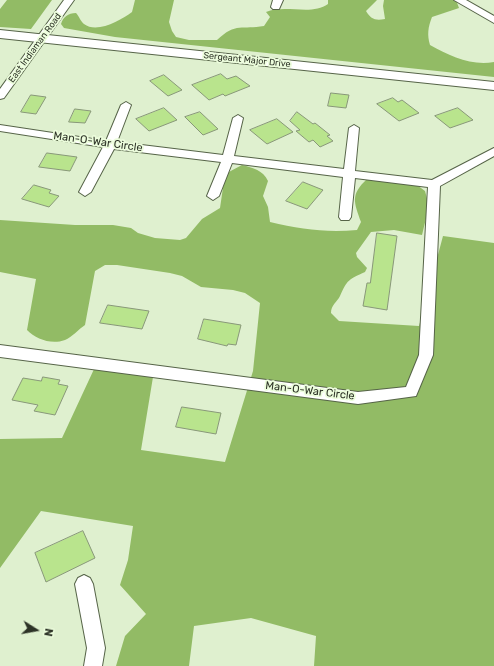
<!DOCTYPE html>
<style>
body{margin:0}
#map{position:relative;width:494px;height:666px;overflow:hidden;background:#dff0cf;font-family:Rubik,sans-serif}
canvas{display:block}
.north{position:absolute;left:16px;top:610px;width:40px;height:40px;-webkit-text-stroke:3px #ecfddc;paint-order:stroke;rotate:101deg;font-size:11px;font-weight:700;line-height:16px;text-align:center;color:#2d3327}
.north::after{content:'';display:block;margin:auto;width:14px;height:18px;background:#2d3327;clip-path:polygon(50% 0,100% 100%,50% 72%,0 100%)}
</style>
<div id="map">
<canvas width="494" height="666"></canvas>
<div class="north">N</div>
</div>
<script>
const g = document.querySelector('canvas').getContext('2d');
g.lineJoin = 'round';
function paint(path, color) {
  g.fillStyle = color;
  g.fill(path, 'evenodd');
}
function trace(path, color, width, dash) {
  g.strokeStyle = color;
  g.lineWidth = width;
  g.lineCap = dash ? 'butt' : 'round';
  g.setLineDash(dash || []);
  g.stroke(path);
}
function write(font, color, halo, rows, align = 'center') {
  g.font = font + ' Rubik,sans-serif';
  g.lineWidth = 3.5;
  g.setLineDash([]);
  g.textBaseline = 'middle';
  g.strokeStyle = halo;
  g.fillStyle = color;
  for (const [text, x, y, turn = 0] of rows) {
    g.save();
    g.translate(x, y);
    g.rotate((+turn || 0) * Math.PI / 180);
    g.textAlign = isNaN(turn) ? turn : align;
    if (halo) g.strokeText(text, 0, 0);
    g.fillText(text, 0, 0);
    g.restore();
  }
}
paint(new Path2D(`
 M7,0h45l-21,29 -31,-2v-18z
 M135,0h39l-5,22 3,9 4,6 13,3h28c19,-18 25,-10 47,-14l6,-9 -4,-5c19,-8 46,4 62,-8v-4h49l-11,11c5,8 9,10 19,8l-2,-13 1,-6h72l3,8 -27,9c-4,10 -5,18 -2,28 20,11 41,21 64,17v15l-379,-40 -51,-9 -3,-4c2,-7 7,-11 15,-11 3,3 5,9 8,11 13,10 37,-4 48,-12z
 M242,165c11,3 21,5 26,16l-5,15 5,11 2,15c30,7 56,11 87,8l4,-8c-7,-20 -11,-27 6,-43l50,6 8,6 4,15 -7,29 -28,-5 -23,2 -15,21 1,4 10,11 -2,4c-16,7 -18,8 -25,24 -3,6 -9,9 -9,17l8,8 80,5 24,-90 51,7v423h-180l2,-30 -65,-18 -57,8 -5,40h-73l9,-30 21,-22 -26,-29 8,-25 5,-34 -92,-15 -41,57v-129l62,-1 33,-71 46,5 12,5 -12,73 84,12 28,-91 7,-68 -15,-10 -12,-3 -32,-3 -19,-11 -12,-3 -53,-8h-12l-10,6 -10,54c-6,4 -13,12 -20,15 -14,5 -29,-1 -38,-10l9,-51 -36,-7v-52l75,5h38l18,3 7,5 17,5 25,2 6,-2 16,-19 18,-11 5,-34z`), '#92bb65');
const building = new Path2D(`
 M221,74l6,5 9,-3 14,10 -25,10 -2,-2 -14,6 -17,-15z
 M164,75l18,15 -14,6 -18,-15z
 M331,93l18,2 -3,13 -18,-2z
 M31,95l15,2 -10,17 -15,-2z
 M393,98l5,4 4,-2 17,13 -20,8 -22,-17z
 M164,108l13,12 -28,11 -13,-12z
 M458,108l15,12 -23,8 -15,-12z
 M75,109l16,2 -6,12 -16,-1z
 M200,112l18,17 -15,6 -18,-18z
 M297,112l16,12 2,-1 15,12 -3,1 6,5 -13,6 -7,-7 -4,2 -13,-11 4,-1 -10,-9z
 M277,119l16,13 -26,12 -17,-14z
 M47,153l30,4 -7,14 -31,-4z
 M303,182l20,8 -16,19 -21,-8z
 M34,185l17,5 -2,3 10,3 -10,11 -27,-8z
 M377,233l20,3 -10,74 -24,-4 4,-23h3z
 M108,305l41,6 -7,18 -42,-6z
 M204,319l37,6 -5,20 -8,-1 -1,2 -29,-7z
 M43,377l17,3 -2,4 10,2 -13,29 -21,-4 4,-6 -26,-5 11,-22 18,3z
 M182,407l39,6 -5,21 -40,-7z
 M83,531l12,27 -49,24 -11,-29z`);
paint(building, '#b9e48d');
trace(building, '#889779', 1);
const minor = new Path2D(`
 M64,0h10l-70,98 -4,1v-10z
 M273,0h10l-4,9h-6l-2,-2z
 M454,0h12l28,16v7z
 M126,102l5,3 -14,37 106,13 10,-37 5,-3 5,3 -9,38 110,13 5,-41 5,-3 5,3 -4,43 77,9 62,-32v8l-54,30 -7,169 -17,41 -58,8 -358,-47v-12l358,47 48,-5 13,-32 9,-168 -73,-9 -4,39 -2,3h-8l-2,-3 4,-40 -111,-14 -13,33 -6,4 -6,-4 14,-34 -107,-13 -23,43 -6,4 -6,-4 24,-45 -103,-16v-6l106,16 15,-36z
 M84,575l6,3 3,6 12,64 -3,18h-18l3,-18 -12,-64 3,-6z`);
const tertiary = new Path2D(`
 M0,30l494,52v8l-494,-52z`);
trace(minor, '#566448', 2);
trace(tertiary, '#566448', 2);
paint(minor, '#fff');
paint(tertiary, '#fff');
write('9px', '#2d3327', '#ecfddc', [
 ["East Indiaman Road",35,48,-54],
 ["Sergeant Major Drive",247,60,6]
]);
write('11px', '#2d3327', '#ecfddc', [
 ["Man-O-War Circle",98,142,8],
 ["Man-O-War Circle",310,391,7]
]);
</script>
